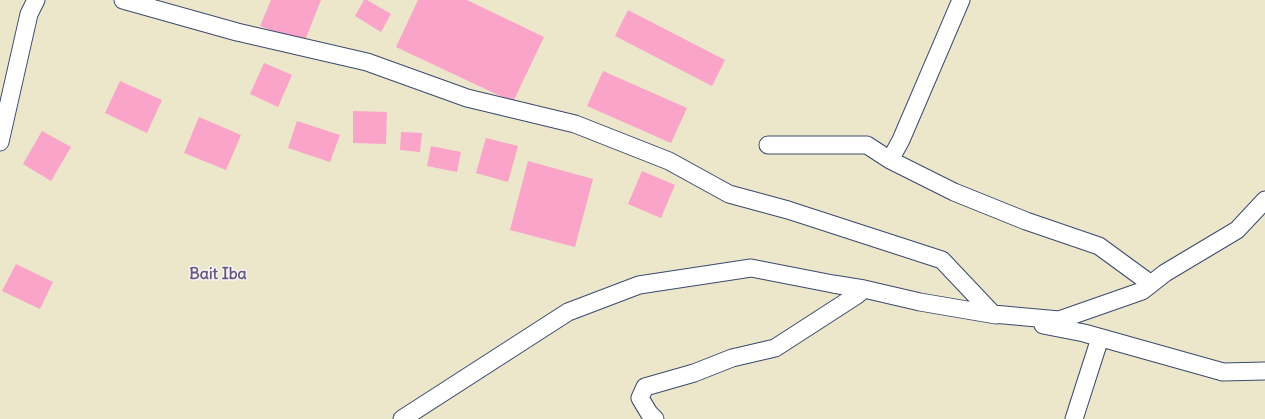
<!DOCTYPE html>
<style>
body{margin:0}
canvas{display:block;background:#ece6cb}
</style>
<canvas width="1265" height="419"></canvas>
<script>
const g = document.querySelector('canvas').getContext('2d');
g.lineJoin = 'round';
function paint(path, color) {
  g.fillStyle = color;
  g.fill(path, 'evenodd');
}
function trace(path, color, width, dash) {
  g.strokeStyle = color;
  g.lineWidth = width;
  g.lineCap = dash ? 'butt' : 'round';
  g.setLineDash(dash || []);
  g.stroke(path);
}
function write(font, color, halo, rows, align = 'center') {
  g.font = font + ' Delius,sans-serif';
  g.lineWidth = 3;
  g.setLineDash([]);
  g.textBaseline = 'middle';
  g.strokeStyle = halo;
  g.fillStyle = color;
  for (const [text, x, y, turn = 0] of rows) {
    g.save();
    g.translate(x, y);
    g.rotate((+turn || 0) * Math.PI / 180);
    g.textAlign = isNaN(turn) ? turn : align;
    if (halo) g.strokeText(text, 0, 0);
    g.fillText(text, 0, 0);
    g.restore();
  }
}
paint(new Path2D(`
 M271,0h50l-17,43 -44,-17z
 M364,0h3l24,14 -10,18 -26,-16z
 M418,0h49l77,37 -31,65 -117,-55z
 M628,10l97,50 -13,26 -97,-50z
 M264,63l28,12 -14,32 -28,-13z
 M603,71l84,37 -16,35 -84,-37z
 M120,81l42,19 -15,33 -42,-20z
 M353,111l34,1 -1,32 -33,-1z
 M199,117l42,18 -15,35 -42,-17z
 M297,121l43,14 -10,27 -42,-14z
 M42,131l29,16 -20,34 -28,-17z
 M401,132l21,1 -2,19 -20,-2z
 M486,138l32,8 -10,36 -32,-9z
 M431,146l30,6 -4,20 -30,-6z
 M528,161l65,18 -18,68 -65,-17z
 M642,171l33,14 -14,33 -33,-14z
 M16,264l37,18 -13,27 -38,-18z`), '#f9a4c8');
const minor = new Path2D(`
 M123,0l114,32 130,30 100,36 108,26 94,37 60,33 59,16 154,50 51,54 66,6 83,-29 23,-18 72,-43 28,-30
 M0,142l29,-128 7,-14
 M768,145h99l23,15 64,32 72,29 73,25 52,38
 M890,160l11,-20 60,-140
 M1043,325l41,8 139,39 42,-1
 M402,419l166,-107 71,-27 112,-17 82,16 31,5 56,13 76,13
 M655,419l-6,-6 -9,-15 5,-11 49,-14 38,-15 43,-10 82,-53 7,-6
 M1074,419l26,-81`);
trace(minor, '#3a4a6e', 19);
trace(minor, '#fff', 17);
write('bold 16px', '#695883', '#f6f6f2', [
 ["Bait Iba",218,274]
]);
</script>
